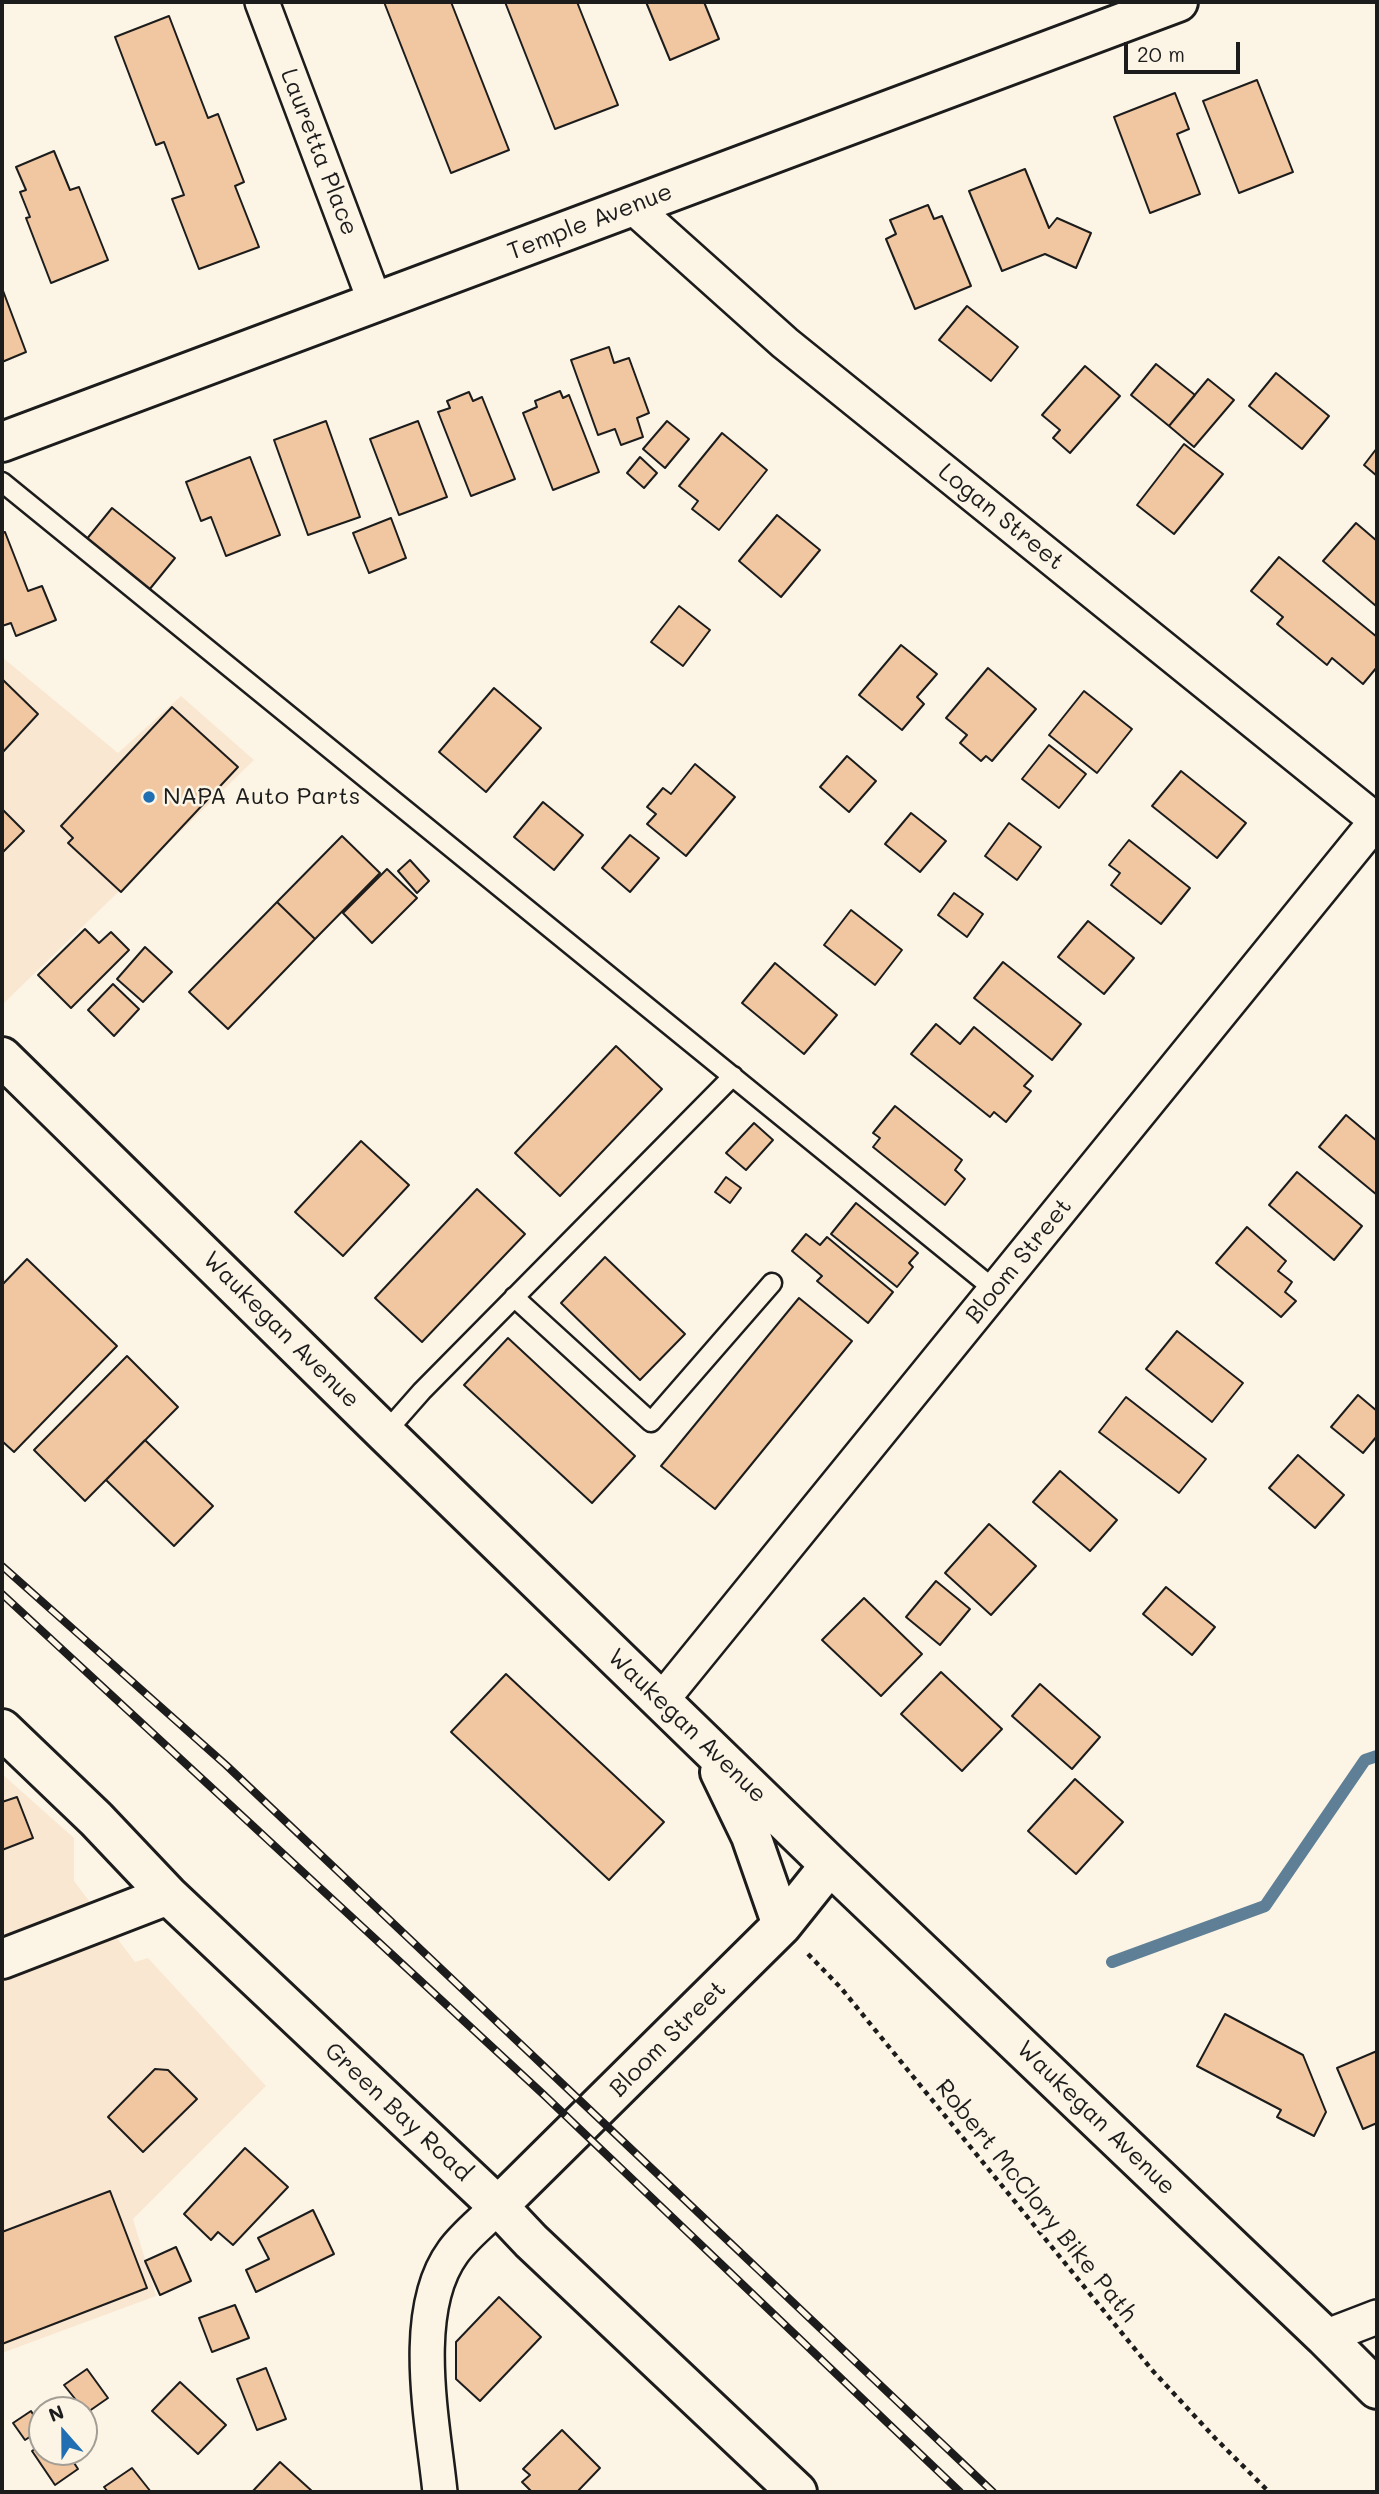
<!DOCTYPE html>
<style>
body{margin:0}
#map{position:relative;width:1379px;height:2494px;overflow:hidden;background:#fcf5e5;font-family:Mali,sans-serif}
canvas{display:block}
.frame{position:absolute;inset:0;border:4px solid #1c1c1c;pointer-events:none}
.north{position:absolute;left:28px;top:2396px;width:70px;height:70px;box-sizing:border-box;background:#fcf5e5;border:2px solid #a29e95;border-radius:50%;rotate:339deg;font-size:19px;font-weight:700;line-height:28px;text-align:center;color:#1c1c1c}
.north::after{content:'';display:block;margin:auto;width:24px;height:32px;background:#1f6fb2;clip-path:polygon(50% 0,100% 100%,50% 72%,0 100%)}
.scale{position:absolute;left:1124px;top:42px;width:116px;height:32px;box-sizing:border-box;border:4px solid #1c1c1c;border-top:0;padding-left:9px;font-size:21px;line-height:24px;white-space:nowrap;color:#1c1c1c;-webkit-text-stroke:5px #fcf5e5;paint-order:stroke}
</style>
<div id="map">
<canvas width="1379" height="2494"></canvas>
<div class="frame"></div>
<div class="north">N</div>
<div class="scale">20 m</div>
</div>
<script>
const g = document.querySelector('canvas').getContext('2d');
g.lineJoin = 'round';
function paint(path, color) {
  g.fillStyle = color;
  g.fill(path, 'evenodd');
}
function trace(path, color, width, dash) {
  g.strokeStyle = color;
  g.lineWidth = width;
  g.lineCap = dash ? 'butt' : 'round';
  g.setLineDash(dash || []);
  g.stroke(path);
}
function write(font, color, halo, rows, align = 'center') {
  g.font = font + ' Mali,sans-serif';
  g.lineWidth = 5;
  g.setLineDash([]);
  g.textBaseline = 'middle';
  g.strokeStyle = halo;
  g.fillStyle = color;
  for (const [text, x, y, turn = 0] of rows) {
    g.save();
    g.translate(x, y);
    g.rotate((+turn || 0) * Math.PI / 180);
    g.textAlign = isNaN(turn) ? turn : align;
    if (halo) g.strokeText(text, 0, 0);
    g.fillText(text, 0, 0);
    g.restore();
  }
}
paint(new Path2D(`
 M2,657l116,96 63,-57 73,64 -252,245z
 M2,1774l72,64v43l61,81 13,-4 118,128 -133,133 23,77 -154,57z`), '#f9e7d1');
trace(new Path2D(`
 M1112,1962l153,-56 100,-146 12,-4`), '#5e7f96', 12);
const building = new Path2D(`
 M384,2h67l58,148 -58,23z
 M505,2h72l41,103 -63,24z
 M646,2h58l15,37 -49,21z
 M169,16l39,102 10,-4 26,68 -9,4 24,61 -60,22 -27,-70 12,-4 -20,-53 -8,3 -41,-108z
 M1257,80l36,92 -54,21 -36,-92z
 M1175,93l14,36 -12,5 23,60 -50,19 -36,-96z
 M54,151l16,39 9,-3 29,73 -57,23 -25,-65 4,-1 -10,-25 6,-2 -10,-23z
 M1025,169l24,59 8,-10 34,15 -15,35 -31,-14 -43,17 -33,-80z
 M928,205l6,14 8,-3 29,70 -56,23 -29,-70 10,-5 -6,-14z
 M2,288l24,64 -24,10z
 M967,306l51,41 -27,34 -52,-41z
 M609,347l5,16 15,-5 20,55 -12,5 6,19 -22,8 -6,-16 -17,6 -27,-75z
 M1156,364l39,31 -26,31 -38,-31z
 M1085,366l35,30 -50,57 -17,-15 7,-8 -18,-15z
 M1276,373l53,43 -27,33 -53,-43z
 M1208,379l26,21 -40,47 -25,-21z
 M560,391l3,7 6,-3 30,77 -46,18 -30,-77 14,-6 -2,-6z
 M469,392l4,9 9,-4 33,82 -44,17 -33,-84 12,-4 -3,-7z
 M326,421l34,96 -52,18 -34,-95z
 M418,421l29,76 -48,18 -29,-76z
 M667,421l22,18 -24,29 -22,-19z
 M722,433l45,37 -48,60 -27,-21 6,-8 -19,-15z
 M1184,444l39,30 -49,60 -37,-29z
 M1377,448v28l-13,-11z
 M250,457l30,78 -54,21 -15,-39 -10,4 -15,-39z
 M640,457l17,16 -13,15 -17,-15z
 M112,508l63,50 -26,32 -63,-50z
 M777,515l43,35 -39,47 -42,-36z
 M391,518l15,40 -37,15 -16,-40z
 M1356,523l21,18 -1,65 -53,-45z
 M5,532l23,59 14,-5 14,34 -40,16 -5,-13 -9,3v-93z
 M1279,557l98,80v30l-14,17 -31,-26 -5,7 -50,-41 6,-7 -32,-26z
 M679,606l31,24 -27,36 -32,-24z
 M901,645l36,29 -20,23 7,7 -22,26 -43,-35z
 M988,668l48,41 -44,52 -6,-5 -5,5 -21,-18 7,-8 -21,-17z
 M2,679l36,35 -36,39z
 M494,688l47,40 -55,64 -47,-40z
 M1084,691l48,38 -35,44 -48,-38z
 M172,707l66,60 -117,125 -53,-49 5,-5 -12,-12z
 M1049,745l37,29 -27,34 -37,-29z
 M847,756l29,25 -27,31 -29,-25z
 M695,764l40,33 -49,59 -39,-32 9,-10 -9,-7 16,-19 8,6z
 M1181,771l65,52 -29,35 -65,-52z
 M543,802l40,33 -29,35 -40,-33z
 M2,809l22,22 -22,22z
 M911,813l35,28 -26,31 -35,-28z
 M1009,823l32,24 -24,33 -32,-24z
 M630,835l29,23 -29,34 -28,-24z
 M342,836l38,37 -65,66 -38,-37z
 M1129,840l61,48 -29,36 -50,-39 9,-12 -11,-8z
 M410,860l19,21 -12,12 -19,-22z
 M387,869l30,29 -45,45 -29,-30z
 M954,893l29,21 -16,23 -29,-22z
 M277,902l38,37 -87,90 -39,-37z
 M851,910l51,40 -27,35 -51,-40z
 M1088,921l46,37 -30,36 -46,-37z
 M85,929l14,14 12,-11 18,18 -58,58 -33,-33z
 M145,947l27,25 -29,30 -26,-23z
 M1003,962l78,62 -29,36 -78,-62z
 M775,963l62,52 -33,39 -62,-51z
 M113,984l26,25 -25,27 -26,-26z
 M936,1024l24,20 14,-17 59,49 -9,10 7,5 -25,31 -12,-10 -4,5 -79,-63z
 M616,1046l46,43 -102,107 -45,-43z
 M895,1106l67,54 -7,10 10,9 -20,26 -72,-58 7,-9 -7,-5z
 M1346,1115l31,26v54l-58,-48z
 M754,1123l19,17 -27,30 -20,-17z
 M361,1141l48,44 -66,71 -48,-44z
 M1297,1172l65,54 -28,34 -65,-55z
 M726,1177l15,11 -11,15 -15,-11z
 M477,1189l48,45 -103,108 -47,-44z
 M856,1203l62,50 -9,10 4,4 -16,20 -66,-53z
 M1247,1227l39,34 -8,10 14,11 -7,10 11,9 -15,16 -65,-54z
 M806,1234l14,11 7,-8 66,55 -25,31 -51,-42 5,-5 -30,-25z
 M605,1257l80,77 -45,46 -79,-77z
 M27,1259l90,87 -103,106 -12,-11v-156z
 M799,1298l53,43 -137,168 -54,-43z
 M1177,1331l66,52 -31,39 -66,-53z
 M508,1338l127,118 -43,47 -128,-118z
 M127,1356l51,51 -93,94 -51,-51z
 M1358,1395l19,16v25l-14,17 -32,-26z
 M1126,1397l80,62 -27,34 -80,-61z
 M145,1440l68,66 -39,40 -68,-66z
 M1298,1455l46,40 -29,33 -46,-40z
 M1060,1471l57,49 -27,31 -57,-49z
 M989,1524l47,42 -45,49 -46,-42z
 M936,1581l34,28 -30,36 -34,-28z
 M1166,1587l49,40 -23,28 -49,-41z
 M864,1598l58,56 -41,42 -59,-56z
 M941,1672l61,57 -40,42 -61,-57z
 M506,1674l158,148 -55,58 -158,-148z
 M1040,1684l60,53 -28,32 -60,-53z
 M1075,1779l48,43 -47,52 -48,-43z
 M17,1797l16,41 -31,12v-48z
 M1225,2014l78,41 23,57 -12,24 -37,-19 4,-7 -84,-44z
 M1377,2051v72l-14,6 -26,-61z
 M155,2069l13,1 29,29 -54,53 -35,-35z
 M245,2148l43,39 -55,58 -15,-13 -7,8 -27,-26z
 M110,2191l37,97 -145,56v-112z
 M313,2210l21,44 -78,38 -10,-22 23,-11 -11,-21z
 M176,2247l15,34 -31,14 -15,-34z
 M499,2297l42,40 -61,64 -24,-22v-37z
 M235,2305l14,33 -37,14 -13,-34z
 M266,2368l20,51 -29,11 -20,-51z
 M87,2369l21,29 -23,16 -1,-4 -20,-25z
 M180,2382l46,43 -28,29 -46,-43z
 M31,2411l11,18 -17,11 -12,-17z
 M562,2430l38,38 -23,24h-45l-10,-10 8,-7 -7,-6z
 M42,2444v8h25l11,17 -23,16 -23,-34z
 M280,2462l33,30h-61z
 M132,2468l19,24h-43l-4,-5z`);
paint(building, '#f1c7a1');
trace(building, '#1c1c1c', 2);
const lane = new Path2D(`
 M2,482l993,808
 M514,1297l137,125 121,-139
 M385,1433l37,-42 311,-315`);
const street = new Path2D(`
 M262,2l113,300
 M632,206l153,137 592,478
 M661,1701l716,-881
 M1325,2337l52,-20
 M440,2492c-7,-69 -31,-180 13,-240 12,-17 31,-31 45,-46`);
const secondary = new Path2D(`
 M2,442l1176,-440
 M2,1057l383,376 445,432 495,472 52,52
 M2,1729l94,90 72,76 330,311 33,35 266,251
 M720,1772l31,64 31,89
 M2,1959l166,-64
 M498,2206l284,-281 48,-60`);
trace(lane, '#1c1c1c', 23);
trace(street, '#1c1c1c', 38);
trace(secondary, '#1c1c1c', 44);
trace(new Path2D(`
 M808,1954l33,34 311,382 63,68 54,54`), '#1c1c1c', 4.5, [5, 5]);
trace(lane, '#fcf5e5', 18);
trace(street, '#fcf5e5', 33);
trace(secondary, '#fcf5e5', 38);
const rail = new Path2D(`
 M2,1566l224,199 767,727
 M2,1594l542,501 416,397`);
trace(rail, '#1c1c1c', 8);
trace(rail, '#fcf5e5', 5, [16]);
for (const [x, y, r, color] of [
 [149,797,7,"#1f6fb2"]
]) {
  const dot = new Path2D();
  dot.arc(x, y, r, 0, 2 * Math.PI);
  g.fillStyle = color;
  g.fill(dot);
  trace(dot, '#fcf5e5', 2.5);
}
write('24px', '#1c1c1c', '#fcf5e5', [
 ["Lauretta Place",319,152,69],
 ["Temple Avenue",590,222,-21],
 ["Logan Street",1001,517,39],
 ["Bloom Street",1019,1261,-51],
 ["Waukegan Avenue",281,1330,45],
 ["Waukegan Avenue",687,1726,44],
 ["Bloom Street",668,2039,-45],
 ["Green Bay Road",398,2112,43],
 ["Waukegan Avenue",1096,2118,44],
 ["Robert McClory Bike Path",1036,2201,51]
]);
write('24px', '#1c1c1c', '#fcf5e5', [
 ["NAPA Auto Parts",163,797]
], 'left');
</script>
